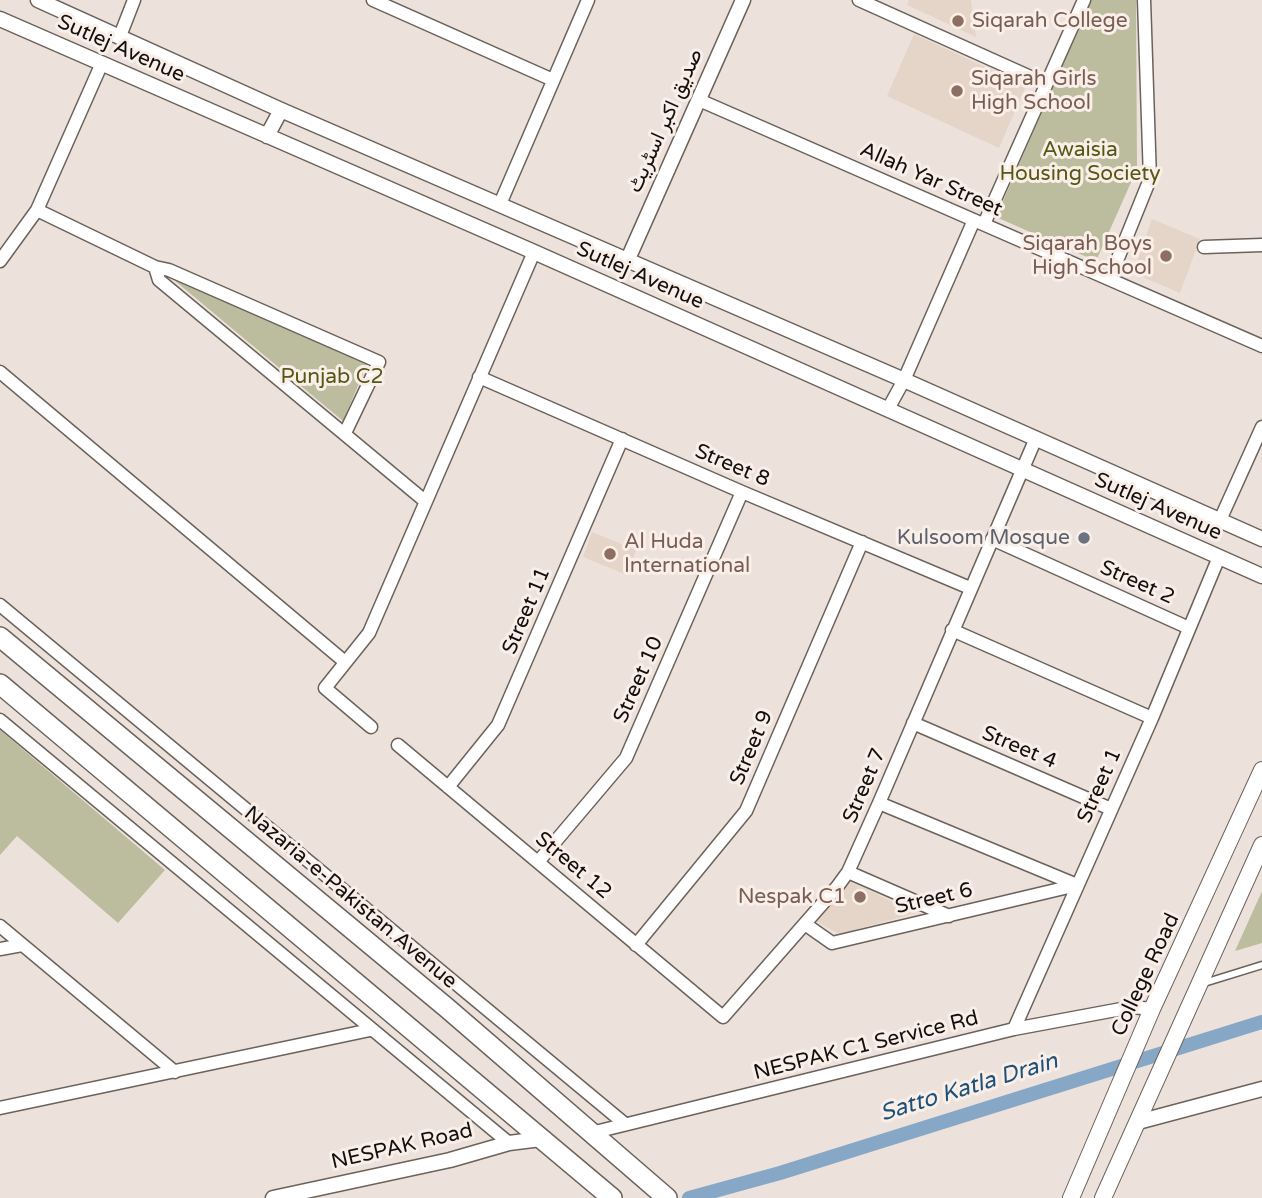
<!DOCTYPE html>
<meta charset="utf-8">
<style>
body{margin:0}
canvas{display:block;background:#ece2db}
</style>
<canvas width="1262" height="1198"></canvas>
<script>
const g = document.querySelector('canvas').getContext('2d');
g.lineJoin = 'round';
function paint(path, color) {
  g.fillStyle = color;
  g.fill(path, 'evenodd');
}
function trace(path, color, width, dash) {
  g.strokeStyle = color;
  g.lineWidth = width;
  g.lineCap = dash ? 'butt' : 'round';
  g.setLineDash(dash || []);
  g.stroke(path);
}
function write(font, color, halo, rows, align = 'center') {
  g.font = font + ' "Varela Round",Vazirmatn,sans-serif';
  g.lineWidth = 6;
  g.setLineDash([]);
  g.textBaseline = 'middle';
  g.strokeStyle = halo;
  g.fillStyle = color;
  for (const [text, x, y, turn = 0] of rows) {
    g.save();
    g.translate(x, y);
    g.rotate((+turn || 0) * Math.PI / 180);
    g.textAlign = isNaN(turn) ? turn : align;
    if (halo) g.strokeText(text, 0, 0);
    g.fillText(text, 0, 0);
    g.restore();
  }
}
paint(new Path2D(`
 M909,0h62l5,37 -69,-32z
 M914,34l112,52 -27,62 -112,-52z
 M1152,219l48,20 -20,54 -47,-20z
 M592,532l44,18 -9,25 -44,-18z
 M851,882l65,31 -77,21 -23,-13z`), '#e5d5c8');
paint(new Path2D(`
 M1091,0h45l1,169 -41,92 -100,-44z
 M174,280l194,82 -25,59z
 M0,730l165,140 -47,53 -101,-87 -17,19z
 M1262,891v52l-27,8z`), '#bbbd9e');
trace(new Path2D(`
 M689,1198l91,-25 482,-151`), '#86a7c5', 14);
const service = new Path2D(`
 M1204,983l58,-18`);
const minor = new Path2D(`
 M373,0l180,80
 M859,0l187,84
 M120,36l14,-36
 M699,100l563,246
 M500,204l88,-204
 M37,210l118,57 4,13 266,221
 M984,224l100,-224
 M1204,247l58,-2
 M0,261l37,-51 65,-147
 M155,267l14,3 210,92 -34,71
 M1110,278l40,-99 -6,-179
 M0,372l345,290
 M479,377l263,115 228,96
 M888,409l16,-29 70,-160
 M1220,520l42,-93
 M992,539l197,89
 M0,605l625,519
 M952,630l200,88
 M0,720l509,423
 M913,723l198,86
 M371,727l-46,-39 44,-55 165,-381
 M398,745l325,272 114,-130 11,-15 31,-69 157,-365
 M448,787l50,-62 124,-286
 M879,803l198,82
 M538,862l88,-104 116,-266
 M848,872l101,44
 M805,924l27,19 245,-58
 M0,926l175,146
 M636,945l110,-134 116,-269
 M0,949l22,-4
 M1014,1029l138,-311 67,-161
 M0,1108l370,-78
 M591,1133l423,-104 118,-22 20,2`);
const tertiary = new Path2D(`
 M38,0l243,110 623,270 358,159
 M0,19l534,233 728,324
 M267,136l14,-26
 M628,259l115,-259
 M1138,1122l124,-33
 M273,1198l177,-38 59,-17 32,-4`);
const secondary = new Path2D(`
 M1071,1198l81,-189 110,-239
 M1103,1198l159,-353`);
const primary = new Path2D(`
 M0,637l447,371 220,190
 M0,684l612,514`);
trace(service, '#6b625b', 9);
trace(minor, '#6b625b', 15);
trace(tertiary, '#6b625b', 17);
trace(secondary, '#6b625b', 18);
trace(primary, '#6b625b', 22);
trace(service, '#fff', 6);
trace(minor, '#fff', 12);
trace(tertiary, '#fff', 14);
trace(secondary, '#fff', 16);
trace(primary, '#fff', 19);
for (const [x, y, r, color] of [
 [958,21,7,"#8d6e63"],
 [957,91,7,"#8d6e63"],
 [1166,256,7,"#8d6e63"],
 [1084,538,7,"#6b7280"],
 [610,554,7,"#8d6e63"],
 [860,897,7,"#8d6e63"]
]) {
  const dot = new Path2D();
  dot.arc(x, y, r, 0, 2 * Math.PI);
  g.fillStyle = color;
  g.fill(dot);
  trace(dot, '#faefe8', 2.5);
}
write('21px', '#785e54', '#faefe8', [
 ["Siqarah College",972,21],
 ["Siqarah Girls",971,79],
 ["High School",971,103],
 ["Siqarah Boys",1152,244,"right"],
 ["High School",1152,268,"right"],
 ["Al Huda",624,542],
 ["International",624,566],
 ["Nespak C1",846,897,"right"]
], 'left');
write('21px', '#130f0d', '#faefe8', [
 ["Sutlej Avenue",121,49,24],
 ["صدیق اکبر اسٹریٹ",666,121,-66],
 ["Allah Yar Street",931,180,24],
 ["Sutlej Avenue",640,276,24],
 ["Street 8",732,466,23],
 ["Sutlej Avenue",1158,507,24],
 ["Street 2",1137,583,24],
 ["Street 11",527,611,-67],
 ["Street 10",639,680,-66],
 ["Street 9",752,748,-67],
 ["Street 4",1019,748,23],
 ["Street 7",865,786,-67],
 ["Street 1",1100,786,-66],
 ["Street 12",573,866,40],
 ["Nazaria-e-Pakistan Avenue",350,898,40],
 ["Street 6",934,899,-13],
 ["College Road",1146,975,-65],
 ["NESPAK C1 Service Rd",866,1046,-14],
 ["NESPAK Road",402,1147,-13]
]);
write('21px', '#565715', '#faefe8', [
 ["Awaisia",1080,150],
 ["Housing Society",1080,174],
 ["Punjab C2",332,377]
]);
write('21px', '#5b616d', '#faefe8', [
 ["Kulsoom Mosque",1070,538]
], 'right');
write('italic 23px', '#1d5179', '#faefe8', [
 ["Satto Katla Drain",969,1088,-17]
]);
</script>
